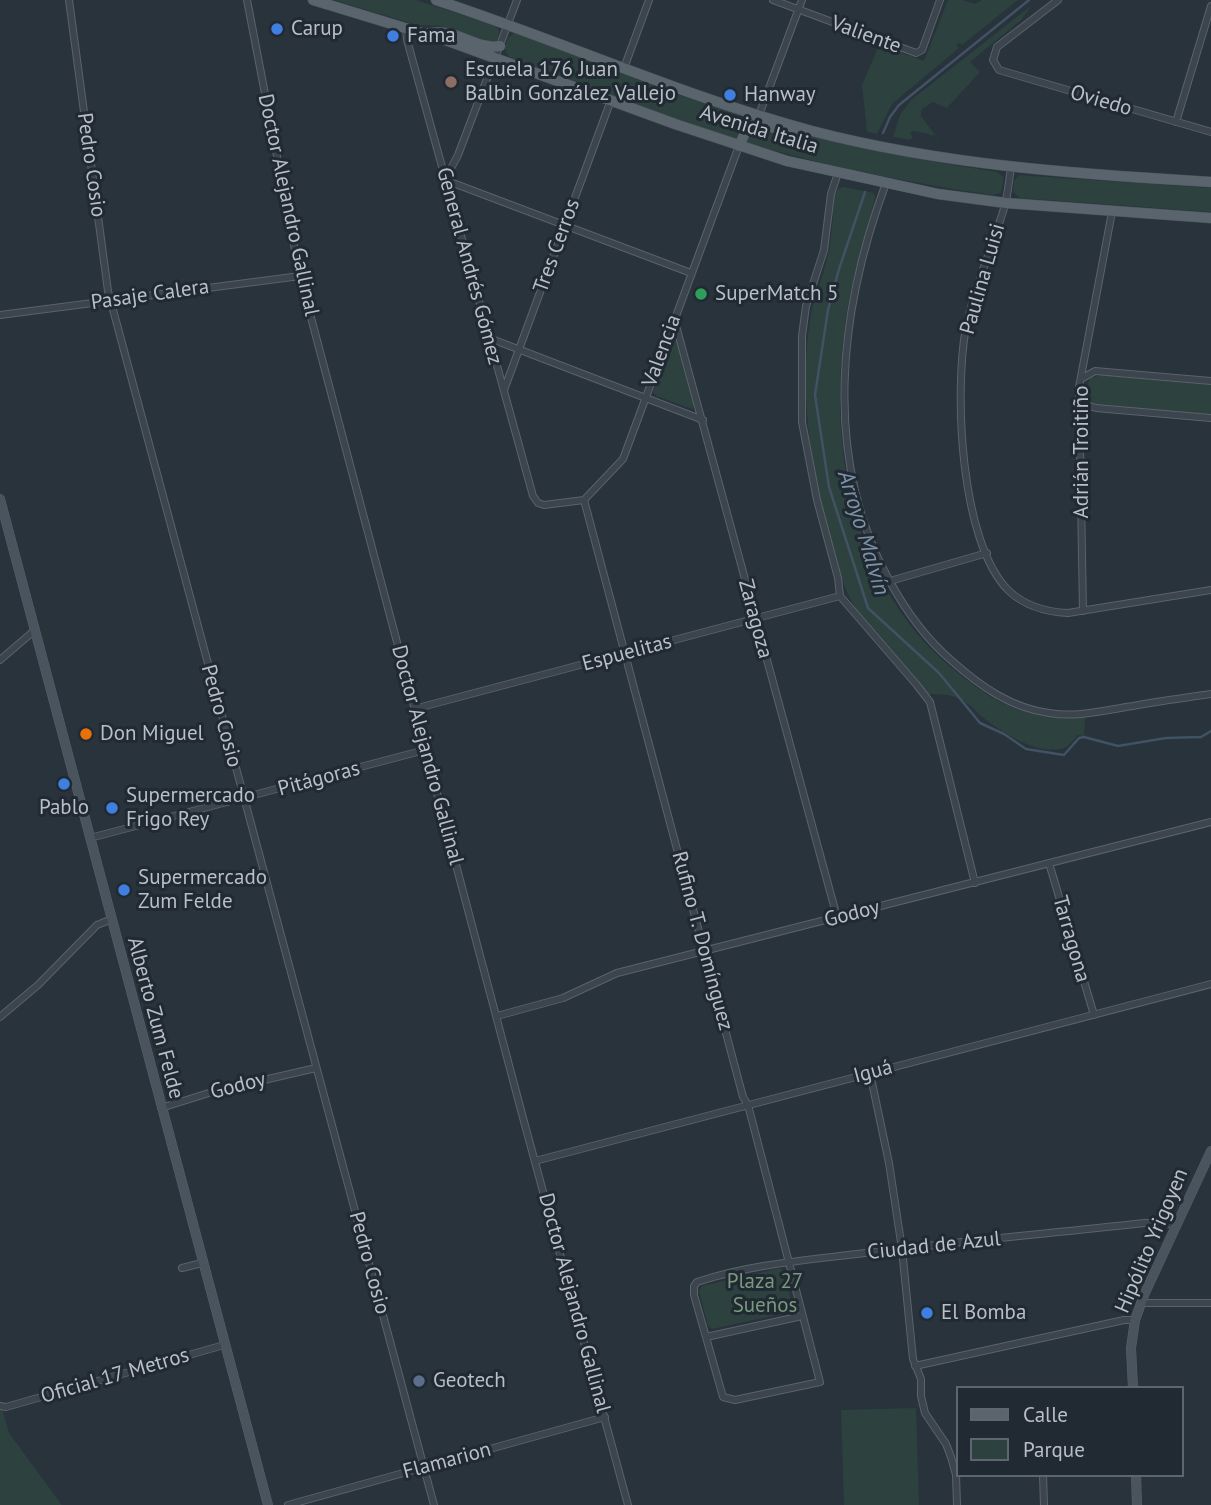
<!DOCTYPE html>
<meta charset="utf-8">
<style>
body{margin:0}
#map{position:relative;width:1211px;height:1505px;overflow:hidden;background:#28333c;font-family:"PT Sans",sans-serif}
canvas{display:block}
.legend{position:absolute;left:956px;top:1386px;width:228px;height:91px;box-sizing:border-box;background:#212932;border:2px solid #5d656e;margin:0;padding:9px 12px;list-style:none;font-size:21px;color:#b8bfc7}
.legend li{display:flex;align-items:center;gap:14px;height:35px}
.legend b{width:35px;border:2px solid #5d656e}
</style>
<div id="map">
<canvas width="1211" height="1505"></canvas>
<ul class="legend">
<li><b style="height:9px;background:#5a646c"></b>Calle</li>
<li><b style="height:19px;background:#2d413f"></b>Parque</li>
</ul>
</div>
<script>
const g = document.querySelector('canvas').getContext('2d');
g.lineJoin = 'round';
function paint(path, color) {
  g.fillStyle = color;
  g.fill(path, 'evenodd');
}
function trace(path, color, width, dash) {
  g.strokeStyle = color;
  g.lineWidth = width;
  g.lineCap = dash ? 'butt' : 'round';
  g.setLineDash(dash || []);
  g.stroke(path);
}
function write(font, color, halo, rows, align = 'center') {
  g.font = font + ' "PT Sans",sans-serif';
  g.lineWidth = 6;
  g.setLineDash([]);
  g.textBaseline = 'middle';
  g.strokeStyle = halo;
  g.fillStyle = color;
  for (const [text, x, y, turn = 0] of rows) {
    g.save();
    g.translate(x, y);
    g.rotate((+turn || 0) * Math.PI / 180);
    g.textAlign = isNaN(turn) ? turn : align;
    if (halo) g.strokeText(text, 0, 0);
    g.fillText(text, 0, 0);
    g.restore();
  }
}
paint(new Path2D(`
 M334,0h82l77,25c8,4 7,9 3,17l-9,1 -48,-17 -22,-1z
 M948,0h14l13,4 7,-4h36l-56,45 -3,-2 -3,1 3,4 -67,56 -15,30 -10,-2 -5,-47 17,-40 45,16z
 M1032,5l-11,15 -51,42 10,10 -33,36 -14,-6 -12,8v6l23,31 -10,-12 -3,1 -2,-2 -16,-3 -3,2 3,4 -3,3 -17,-3 7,-22 11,-15z
 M513,34h6c73,27 145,57 219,81 84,28 172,43 259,57l7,5 -3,16 -8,2c-77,-11 -153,-26 -228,-47 -87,-25 -171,-60 -256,-91l-5,-9 4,-10z
 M1019,175l192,13v24l-191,-14 -7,-6 1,-11z
 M844,187l30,6 1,4c-9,38 -22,76 -28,114 -20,125 0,264 99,352 45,39 78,58 139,54l-1,19 -6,-1c-4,4 -8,10 -12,12 -24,11 -61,-13 -80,-27 -7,-5 -13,-13 -21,-18 -11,-8 -24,-8 -37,-8 -22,-33 -59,-58 -77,-94 -11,-21 -17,-47 -23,-70 -18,-69 -29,-139 -18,-210 3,-20 11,-38 16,-57 6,-22 7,-45 8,-68l4,-6z
 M672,339l5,2 17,65 -2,3 -36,-13 -3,-4z
 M1103,375l108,10v30l-115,-10 -8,-5 -3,-9 5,-13z
 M780,1268l4,3 9,37 -2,4 -79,17 -4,-3 -9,-35 3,-5z
 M0,1401l9,32 53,72h-62z
 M916,1408l3,97h-75l-3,-95z`), '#2d413f');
trace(new Path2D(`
 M883,133l7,-16 9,-12 130,-105
 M865,192l-26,77 -11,41 -13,85 14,92 39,121 71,65 41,50 24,11 22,15 38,6 15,-17 5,-1 34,9 48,-8 35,-1 10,-6`), '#405263', 2.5);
const street = new Path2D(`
 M69,0l39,291 326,1214
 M247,0l53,276 222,838 106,391
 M517,0l-59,155 -13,25 246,93
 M773,0l143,53 6,-3 18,-50
 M1058,0l-61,47 -4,13 6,10 212,62
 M406,28l1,12 126,456 5,7 6,2 40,-5 39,-41 116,-313
 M624,68l25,-68
 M759,115l43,-115
 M1176,122l35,-116
 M1011,168c-2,12 -3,25 -6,37 -12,41 -30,80 -39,122 -12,65 -6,216 43,264 16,15 37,21 59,22l143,-23
 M838,173l-7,21 -7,56 -18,56 -4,30v86l15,78 21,78 2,18 76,88 14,18 45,181
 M886,183c-47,127 -64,272 2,395 17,32 37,60 64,83 28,25 59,47 97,52 28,5 56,-3 84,-7 26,-5 52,-8 78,-12
 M0,315l300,-39
 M675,322l162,595
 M489,338l214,82
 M1081,379l14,-8 116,10
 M504,390l107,-290
 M1080,398l6,7 10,3 115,10
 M584,500l159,597 5,8 72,277 -85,18 -12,-3 -29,-102v-9l3,-4c54,-18 112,-22 168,-29 93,-11 186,-20 280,-30h21l10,3
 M890,581l97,-28
 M1083,611l-4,-224 33,-175
 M0,660l35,-30
 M414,709l426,-113
 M90,838l335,-88
 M1049,863l45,152
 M497,1016l66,-18 54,-25 594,-151
 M0,1017l38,-32 59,-60 15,-6
 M870,1073l19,90 13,86 11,110 8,20v17l4,17 21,31 5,13 5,18 1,30
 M161,1108l51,-16 104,-24
 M535,1161l676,-177
 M182,1268l20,-5
 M1141,1303h70
 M706,1337l96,-21
 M915,1366l209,-46h11
 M0,1406l6,1 218,-62
 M1043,1475l1,30
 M288,1505l317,-88`);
const secondary = new Path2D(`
 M0,499l268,1006
 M1133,1388l-2,-40 4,-28 9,-25 67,-144
 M1136,1475l1,30`);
const primary = new Path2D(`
 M313,0l138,42 224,82 112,37 151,33 68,9 205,15
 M436,0c126,41 248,97 376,131 131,34 264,43 399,51
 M425,34c31,-8 51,17 75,12
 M739,146l7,-15 10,-8 37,10 13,-1`);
trace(street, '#5a626a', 8);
trace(secondary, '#5a626a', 10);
trace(primary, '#485059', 11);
trace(street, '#3c444d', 6);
trace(secondary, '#4a545f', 9);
trace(primary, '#5a646c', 10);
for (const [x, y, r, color] of [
 [277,29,7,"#3f7fe0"],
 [393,36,7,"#3f7fe0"],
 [451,82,7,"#8d6e63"],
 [730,95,7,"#3f7fe0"],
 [701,294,7,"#2e9e5b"],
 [86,734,7,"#e8710a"],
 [64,784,7,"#3f7fe0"],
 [112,808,7,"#3f7fe0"],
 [124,890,7,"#3f7fe0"],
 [927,1313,7,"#3f7fe0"],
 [419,1381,7,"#5c6f8a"]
]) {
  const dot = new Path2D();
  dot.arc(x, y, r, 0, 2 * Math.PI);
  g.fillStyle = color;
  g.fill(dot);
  trace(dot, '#212932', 2.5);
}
write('21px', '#b8bfc7', '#212932', [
 ["Carup",291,29],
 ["Fama",407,36],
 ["Escuela 176 Juan",465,70],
 ["Balbin González Vallejo",465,94],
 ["Hanway",744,95],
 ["SuperMatch 5",715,294],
 ["Don Miguel",100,734],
 ["Supermercado",126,796],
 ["Frigo Rey",126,820],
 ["Pablo",64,808,"center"],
 ["Supermercado",138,878],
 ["Zum Felde",138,902],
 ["El Bomba",941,1313],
 ["Geotech",433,1381]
], 'left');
write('21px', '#b8bfc7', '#212932', [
 ["Valiente",866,35,20],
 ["Oviedo",1101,101,16],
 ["Avenida Italia",759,130,17],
 ["Pedro Cosio",91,165,82],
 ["Doctor Alejandro Gallinal",288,205,78],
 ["Tres Cerros",557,246,-70],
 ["General Andrés Gómez",469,266,75],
 ["Paulina Luisi",983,279,-74],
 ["Pasaje Calera",150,295,-8],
 ["Valencia",662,351,-70],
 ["Adrián Troitiño",1082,452,-90],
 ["Zaragoza",755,619,75],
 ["Espuelitas",627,653,-15],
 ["Pedro Cosio",221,716,75],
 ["Doctor Alejandro Gallinal",427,755,75],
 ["Pitágoras",319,779,-15],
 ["Godoy",852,914,-14],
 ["Tarragona",1071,939,74],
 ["Rufino T. Domínguez",702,941,75],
 ["Alberto Zum Felde",155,1018,75],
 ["Iguá",873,1072,-15],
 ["Godoy",238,1086,-14],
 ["Hipólito Yrigoyen",1152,1241,-67],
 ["Ciudad de Azul",934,1246,-6],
 ["Pedro Cosio",369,1263,75],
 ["Doctor Alejandro Gallinal",574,1303,75],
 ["Oficial 17 Metros",115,1376,-16],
 ["Flamarion",447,1461,-15]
]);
write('21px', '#799a7e', '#212932', [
 ["Plaza 27",765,1282],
 ["Sueños",765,1306]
]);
write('italic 23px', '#7d93a7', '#212932', [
 ["Arroyo Malvín",863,533,73]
]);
</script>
